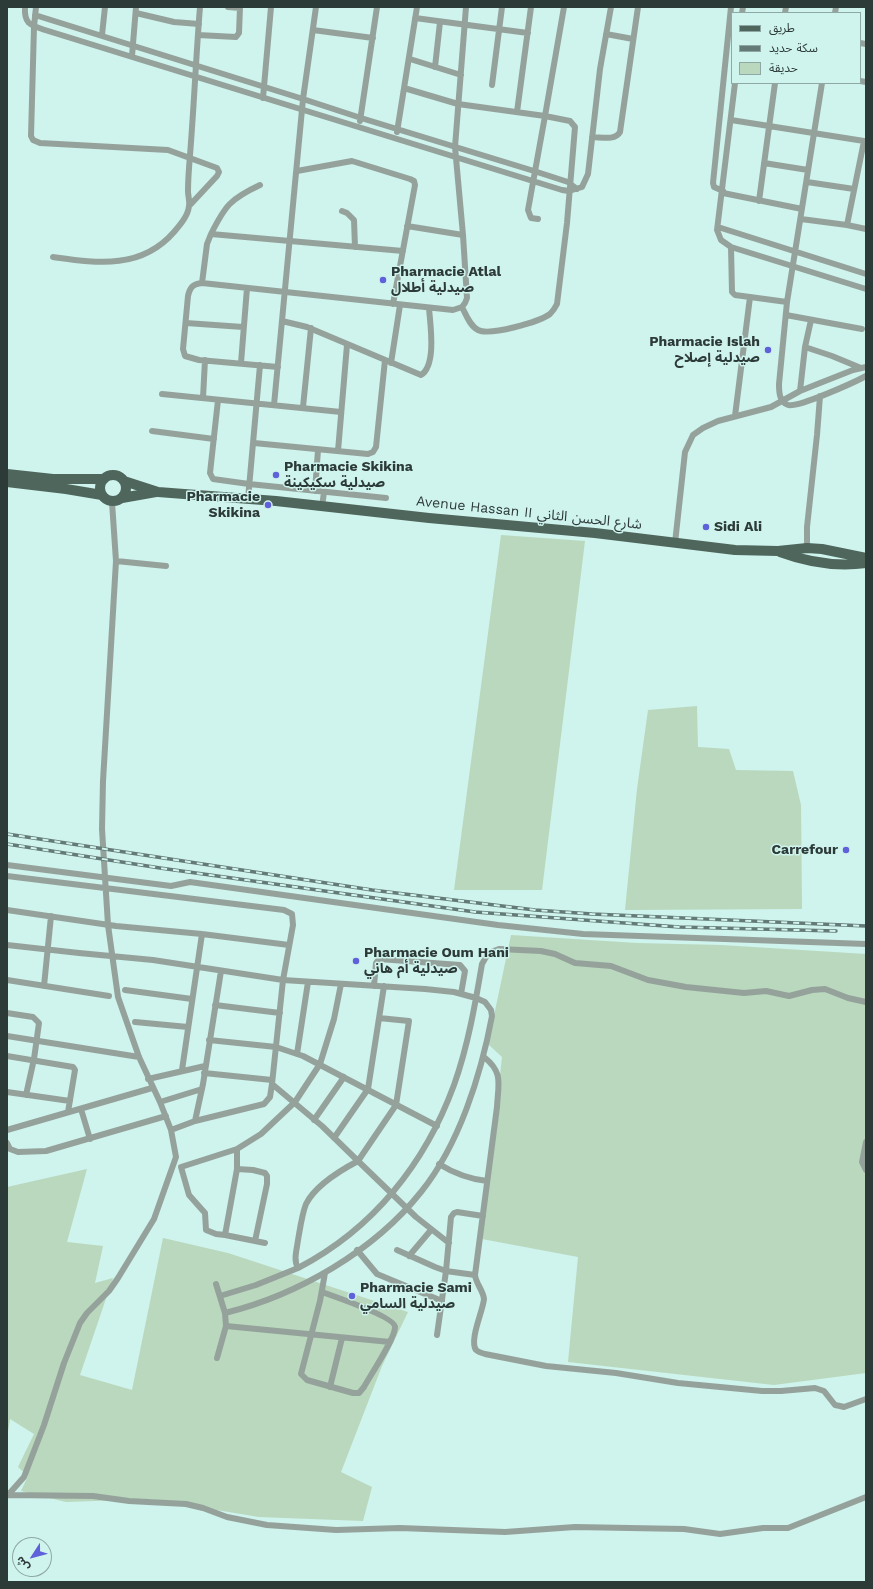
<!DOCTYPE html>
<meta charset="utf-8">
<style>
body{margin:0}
#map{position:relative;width:873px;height:1589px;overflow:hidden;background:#cff3ed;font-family:"Work Sans","Noto Sans Arabic",sans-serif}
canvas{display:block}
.frame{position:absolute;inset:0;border:8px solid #2c3a38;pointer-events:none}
.legend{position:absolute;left:731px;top:12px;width:130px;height:72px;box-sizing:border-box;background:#cff3ed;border:1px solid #8ea9a5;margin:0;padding:5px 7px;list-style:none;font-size:12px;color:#2c3a38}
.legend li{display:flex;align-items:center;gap:8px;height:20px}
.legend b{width:20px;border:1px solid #8ea9a5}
.north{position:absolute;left:12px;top:1537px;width:40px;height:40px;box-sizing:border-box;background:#cff3ed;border:1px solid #8ea9a5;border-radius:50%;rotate:234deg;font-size:11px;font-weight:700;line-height:16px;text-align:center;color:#2c3a38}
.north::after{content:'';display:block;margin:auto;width:14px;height:18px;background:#5e61d9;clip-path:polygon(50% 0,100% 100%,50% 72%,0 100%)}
</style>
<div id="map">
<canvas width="873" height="1589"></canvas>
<div class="frame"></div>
<ul class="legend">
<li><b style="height:5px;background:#4f665c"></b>طريق</li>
<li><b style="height:5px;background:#647a76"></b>سكة حديد</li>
<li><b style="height:11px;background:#b9d8bd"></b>حديقة</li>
</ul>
<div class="north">ش</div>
</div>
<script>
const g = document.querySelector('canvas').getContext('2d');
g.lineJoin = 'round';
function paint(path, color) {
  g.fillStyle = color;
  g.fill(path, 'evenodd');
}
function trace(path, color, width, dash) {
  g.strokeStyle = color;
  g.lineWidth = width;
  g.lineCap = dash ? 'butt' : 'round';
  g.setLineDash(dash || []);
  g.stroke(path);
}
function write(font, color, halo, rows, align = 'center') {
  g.font = font + ' "Work Sans","Noto Sans Arabic",sans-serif';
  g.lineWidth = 3;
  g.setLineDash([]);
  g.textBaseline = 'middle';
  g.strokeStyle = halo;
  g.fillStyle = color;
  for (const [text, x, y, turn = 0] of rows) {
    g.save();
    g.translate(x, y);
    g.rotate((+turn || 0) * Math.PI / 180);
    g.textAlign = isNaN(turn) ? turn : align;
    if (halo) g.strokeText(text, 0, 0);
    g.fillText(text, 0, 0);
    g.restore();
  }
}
paint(new Path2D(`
 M501,535l84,6 -43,349h-88z
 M697,706l1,41 31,2 7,21 57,1 8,34 1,104 -177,1 12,-121 11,-79z
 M511,935l126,8 84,2 145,9v419l-92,12 -206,-23 10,-105 -96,-18 20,-182 -14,-13z
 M87,1169l-20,73 36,4 -8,37 18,-5 -33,97 52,15 31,-152 65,15 180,59 -26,54 -41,106 31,15 -9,34 -104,-4 -109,-18 -84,3 -45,-11 7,-15 -10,-9 16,-33 -24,-15 -3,19v-251z`), '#b9d8bd');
trace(new Path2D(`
 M25,7c-1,17 5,18 20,23l517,160 7,1 13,-4 6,-13 12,-105 11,-62
 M36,7l-2,20 -3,109 2,4 7,3 128,7 49,18 2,4 -2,4 -27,29
 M228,7l12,1
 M136,13l38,9 25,2
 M742,13l1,-6
 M785,13l1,-6
 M835,13l1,-6
 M35,15l268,84 58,19 173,53 34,11 9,7
 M415,18l113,15
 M313,30l60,8
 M606,34l27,5
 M102,35l3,-28
 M198,35l38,2 3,-4 1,-26
 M860,43l6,1
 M132,56l4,-49
 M410,59l51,16
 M435,67l5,-45
 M860,81l6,1
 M735,83l-18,147 4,10 10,7 135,42
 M822,83l-35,219 -8,82c0,7 0,18 9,21 10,3 67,-23 78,-29
 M492,85l10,-78
 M404,88l54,16 87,12 -17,94 3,8 7,1
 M263,98l8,-91
 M517,112l14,-105
 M731,120l133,21 -17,84 -46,-6
 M360,121l17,-114
 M397,132l20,-125
 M592,137c9,0 23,4 28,-5l18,-125
 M764,163l44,7
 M297,171l55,-10 58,18 4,2 1,4 -22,119
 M807,182l47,7
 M723,191l-9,-4 -1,-4 18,-176
 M723,193l79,16
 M759,201l16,-118
 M342,211l5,2 7,7 1,27
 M847,225l19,4
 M407,226l56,9
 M718,227l148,47
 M211,234c14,-28 19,-35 49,-49
 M731,247l1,45 3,3 15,2
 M53,257c44,6 88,13 121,-25 6,-7 14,-16 15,-26 1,-4 -1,-10 -1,-15 0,-12 1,-24 2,-36 4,-49 6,-99 10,-148
 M202,283l5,-39 4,-10 192,17
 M462,307c4,8 8,19 16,23 12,6 61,-8 72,-16 3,-3 5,-6 7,-10l10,-81 8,-96 -5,-6 -25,-5 19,-109
 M786,315l76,14
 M282,321l25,6 114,48c16,-10 9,-52 8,-67
 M186,323l57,4
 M805,347l6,-27
 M241,363l6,-75
 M391,363l9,-58
 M278,367l-79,-7 -14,-4 -2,-7 5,-53c2,-9 5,-12 14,-13l251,27 9,-3 3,-4 2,-5 -4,-63 -8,-88 11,-140
 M800,391l5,-44 27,9 29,12
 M162,394l179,18
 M203,398l2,-38
 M218,400l-8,73 3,6 36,5 137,14
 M274,405l29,-306 13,-92
 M303,407l8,-79
 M735,416l15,-119 37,5
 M152,431l62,8
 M254,443l114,11 5,-2 3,-5 9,-87
 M338,451l9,-106
 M315,491l3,-41
 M248,499l12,-134
 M322,507l2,-15
 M675,543l10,-91 8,-17 10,-7 15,-7 53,-14 29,-16 20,-8 33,-13 13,-3
 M807,548v-21l10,-92 3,-39
 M116,561l50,5
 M7,865l164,21 19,-4 308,43 85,9 283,10
 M7,876l277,34 8,4 1,11 -10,55 -11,104 50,42 36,35c-17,9 -43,25 -52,43 -4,10 -6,25 -8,36 -1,9 -5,20 0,28 75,-39 127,-104 156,-183 14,-39 21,-80 28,-121l4,-7 5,-5 8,-3 42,2 14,3 20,9 36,3 37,14 38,7 58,6 22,-2 23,5 23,-6 13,-1 23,9 18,4
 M7,910l109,16 86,8 87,11
 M7,945l72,8 74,7 130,20 142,9 29,3 22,6 9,4 6,8 1,6c-11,59 -33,129 -71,176 -47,59 -123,103 -196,121
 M7,980l102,16
 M44,986l7,-70
 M374,986l2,-23 3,-4 81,6 5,6 -4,23
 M125,990l67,9
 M215,1005l65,8
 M7,1013l26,4 6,6 -5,36 -8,36
 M379,1018l30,3 -13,84 -38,56 58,56 33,26
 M135,1022l53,5
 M7,1036l132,21
 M209,1040l67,7 27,9 134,70
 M297,1054l11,-72
 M7,1056l66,11 2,3 -7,42
 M484,1057c20,16 14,27 13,50l-22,168c1,9 8,15 9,24 -1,12 -15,41 -8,51 2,2 6,3 9,4l61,12 70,7 62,10 84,8h19l34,-3 9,3 11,14 5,1 4,1 22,-8
 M182,1070l20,-136
 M204,1073l68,7
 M148,1079l57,-13
 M7,1092l63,9
 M160,1102l42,-13
 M81,1109l9,30
 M314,1120l30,-43
 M195,1121l69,-17 6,-7 2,-13
 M7,1130l145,-42
 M171,1130l24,-9 8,-37 18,-113
 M334,1138l34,-49 16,-103
 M866,1142l-4,20 4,8
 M7,1143l3,6 8,3 28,-1 120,-35
 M237,1149v20l-12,66 -9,-1 -10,-4 -1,-17 -16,-18 -8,-28 56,-18 24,-15 34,-32 25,-38 14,-45 7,-35
 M439,1164c16,10 30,15 48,17
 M237,1169l16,1 12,3 2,3v8l-12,57
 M225,1235l40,8
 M357,1250l20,24 65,27
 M397,1250l38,17 11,4 29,4
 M409,1256l22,-26
 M216,1284l9,29 1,13 -9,32
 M322,1292c11,4 73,25 73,35 1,10 -25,49 -31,60l-5,6h-6l-46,-13 -6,-6 19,-73 5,-28
 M220,1296l36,-11 42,-17
 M226,1326l164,16
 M437,1335l9,-64 5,-54 3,-4 3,-1 26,4
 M330,1387l12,-49
 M8,1495l16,-18 20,-52 20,-62 16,-40 7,-10 22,-22 9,-13 36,-59 22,-62 -5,-27 -11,-28 -21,-45 -21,-60 -10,-72 -6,-96 1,-48 13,-220 -4,-59
 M8,1495l85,1 36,5 57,3 17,4 24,9 40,8 69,5 64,-2 105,4 70,-5 109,2 36,5 43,-6h25l78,-31`), '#95a29c', 6);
trace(new Path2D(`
 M7,474l46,5h51
 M100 488a13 13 0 1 1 26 0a13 13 0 1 1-26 0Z
 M124,481l34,11 118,9 153,17 166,15 140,17 43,1 29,-3 15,1 44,9
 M7,482l59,7 36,6
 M122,498l34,-6
 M780,552c27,10 57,15 86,11`), '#4f665c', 10);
const rail = new Path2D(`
 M7,834l365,56 163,20 57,4 274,12
 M7,844l153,24 315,44 204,15 157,4`);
trace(rail, '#647a76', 3.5);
trace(rail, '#cff3ed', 2, [6]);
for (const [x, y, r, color] of [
 [383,280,4,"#5e61d9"],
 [768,350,4,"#5e61d9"],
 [276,475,4,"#5e61d9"],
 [268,505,4,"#5e61d9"],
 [706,527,4,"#5e61d9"],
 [846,850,4,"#5e61d9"],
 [356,961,4,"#5e61d9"],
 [352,1296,4,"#5e61d9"]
]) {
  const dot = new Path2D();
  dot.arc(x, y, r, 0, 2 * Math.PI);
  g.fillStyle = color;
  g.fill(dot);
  trace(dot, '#cff3ed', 1.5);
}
write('bold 14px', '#2c3a38', '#cff3ed', [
 ["Pharmacie Atlal",391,272],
 ["صيدلية أطلال",391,288],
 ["Pharmacie Islah",760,342,"right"],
 ["صيدلية إصلاح",760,358,"right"],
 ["Pharmacie Skikina",284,467],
 ["صيدلية سكيكينة",284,483],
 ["Pharmacie",260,497,"right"],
 ["Skikina",260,513,"right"],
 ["Sidi Ali",714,527],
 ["Carrefour",838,850,"right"],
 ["Pharmacie Oum Hani",364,953],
 ["صيدلية أم هاني",364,969],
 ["Pharmacie Sami",360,1288],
 ["صيدلية السامي",360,1304]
], 'left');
write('14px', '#2c3a38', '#cff3ed', [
 ["Avenue Hassan II شارع الحسن الثاني",529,513,6]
]);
</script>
